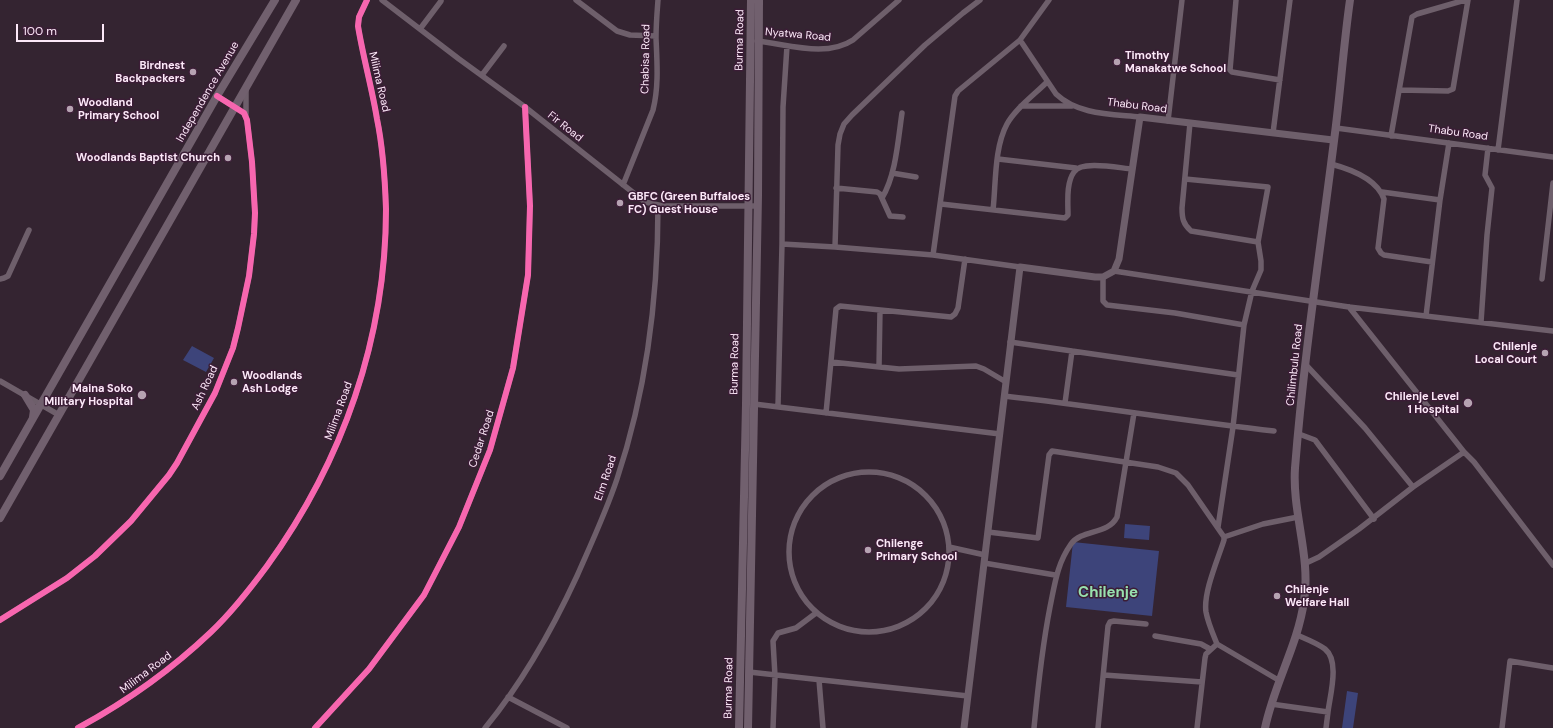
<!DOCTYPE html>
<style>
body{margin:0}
#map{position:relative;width:1553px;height:728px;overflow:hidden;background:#342431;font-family:"DM Sans",sans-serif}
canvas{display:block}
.scale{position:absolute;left:16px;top:24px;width:88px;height:18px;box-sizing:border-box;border:2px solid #fce8f8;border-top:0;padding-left:5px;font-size:12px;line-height:14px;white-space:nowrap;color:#fce8f8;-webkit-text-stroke:3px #3b1d36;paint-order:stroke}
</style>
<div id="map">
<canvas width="1553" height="728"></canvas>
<div class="scale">100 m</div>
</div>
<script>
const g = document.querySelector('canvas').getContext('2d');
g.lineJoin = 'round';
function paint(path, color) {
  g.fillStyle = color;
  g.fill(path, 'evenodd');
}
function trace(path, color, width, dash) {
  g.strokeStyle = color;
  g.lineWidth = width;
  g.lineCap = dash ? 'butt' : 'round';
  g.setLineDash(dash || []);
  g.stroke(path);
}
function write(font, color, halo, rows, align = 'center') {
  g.font = font + ' "DM Sans",sans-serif';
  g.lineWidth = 3;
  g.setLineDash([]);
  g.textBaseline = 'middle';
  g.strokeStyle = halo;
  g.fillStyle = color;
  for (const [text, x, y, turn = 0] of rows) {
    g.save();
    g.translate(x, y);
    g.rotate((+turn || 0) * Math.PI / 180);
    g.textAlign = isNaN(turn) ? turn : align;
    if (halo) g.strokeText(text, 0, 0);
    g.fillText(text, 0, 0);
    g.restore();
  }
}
paint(new Path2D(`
 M192,346l22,12 -8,14 -23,-12z
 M1125,524l25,2 -1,14 -25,-2z
 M1073,542l86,9 -7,65 -86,-9z
 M1347,691l11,2 -5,35h-11z`), '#3d447a');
trace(new Path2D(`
 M382,0l77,59 66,48 120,95 18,4h94
 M576,0l41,31 13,4 26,1
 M1049,0l-29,40 36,54c22,21 56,20 84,23
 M1236,0l-6,70 2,2 48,8
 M420,29l21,-28
 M757,41c30,3 69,17 96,-1l46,-40
 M482,75l22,-29
 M1399,90l49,1 5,-2 15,-89
 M1021,106h51
 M246,115v-25
 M1168,121l14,-121
 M1190,123l-8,85c0,10 1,16 9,23l67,11 3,19v9l-9,21 -8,34 -11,102 -15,100
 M1336,128l217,29
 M1273,133l17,-133
 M1391,136l21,-119 5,-3 48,-14
 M1498,150l19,-150
 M998,159l78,9
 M1331,164c19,5 46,15 53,35l-6,49 3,5 3,2 48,7
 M892,173l24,4
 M1185,179l83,8 -10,55
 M623,185l30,-75c6,-24 4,-48 3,-72 0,-13 1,-25 2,-38
 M836,188l41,4 3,2 10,22 13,1
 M1382,192l58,8
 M882,198c14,-23 16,-58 20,-85
 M941,204l124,14 3,-3c0,-13 -2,-32 6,-43 7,-12 45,-4 58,-3
 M993,210c3,-26 1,-62 14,-86 9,-16 27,-29 40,-42
 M782,244l53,3 98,8 87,12
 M835,247l3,-102 2,-11 4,-10 8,-9 73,-70 38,-32 17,-13
 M933,255l22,-159 3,-5 62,-51
 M1114,271l235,36 204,24
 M1103,277v24l4,4 68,8 69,12
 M0,279l4,-1 4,-2 21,-46
 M1542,279l11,-96
 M1349,307l115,145 10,10 79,103
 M1426,316l14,-116 9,-57
 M1481,322l6,-87 5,-47 -7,-13 3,-27
 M1010,342l62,9 -7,52
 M1072,351l166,24
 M831,362l68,7 77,-3 8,3 22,13
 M1306,365l59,63 48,59
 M879,367l1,-57
 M0,381l59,34
 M1004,396c91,10 180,25 270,35
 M754,404l246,30
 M778,406l4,-162 1,-137 4,-61
 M826,413l10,-104 4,-3 111,11 4,-3 3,-6 7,-49
 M1299,434l16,6 59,79
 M789 552a80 80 0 1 1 160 0a80 80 0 1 1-160 0Z
 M988,532l50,6 11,-83 3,-4 106,16 18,6 12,12 36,52v3c-6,19 -21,53 -18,72 2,11 7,22 11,32l63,37
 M1224,537l39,-13 35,-7
 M949,547l36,8
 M984,563l71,12
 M1304,564l15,-7 40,-28 54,-42 51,-35
 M0,620l67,-42 28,-22 36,-35 38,-46 8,-12 38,-70 18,-45 5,-20 11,-52 5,-42 1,-21 -3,-51 -5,-42 -3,-7 -27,-17
 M1297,635c9,4 20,8 28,14 15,12 5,46 3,63
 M1155,636l46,8 9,5
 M749,672l219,24
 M1104,675l98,7
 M819,680l4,48
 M508,697l59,31
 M1271,704l57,8 -2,16
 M78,728c48,-26 93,-58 133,-96 21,-20 39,-43 56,-66 76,-105 119,-228 119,-357 -1,-30 -3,-61 -9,-90 -5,-31 -14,-62 -19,-93l1,-9 8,-17
 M315,728l54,-59 55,-74 35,-68 31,-77 23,-82 15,-93 2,-69 -5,-99
 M485,728c38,-46 67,-98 92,-152 14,-32 29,-64 40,-97 29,-87 41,-182 41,-274
 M773,728l2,-52 -2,-35 5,-8 18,-5 20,-15
 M1034,728c4,-42 8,-80 16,-121 5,-24 7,-43 21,-63 11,-15 37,-9 46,-27l17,-104
 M1098,728l10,-102 2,-4 4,-1 32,3
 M1197,728l8,-70 1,-4 11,-10
 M1502,728l8,-67 43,7`), '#6e5f6b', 5.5);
trace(new Path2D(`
 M964,728l56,-461 75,10h8l11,-6 5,-12 21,-142 193,23`), '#6e5f6b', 7);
trace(new Path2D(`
 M25,395l9,15 -1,7
 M0,476l217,-380 58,-96
 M0,518l296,-518
 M739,728l7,-324 5,-404
 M748,728l10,-532 1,-196
 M1265,728c9,-44 33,-83 39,-127 7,-45 -12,-88 -9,-133 9,-115 27,-229 41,-343 5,-41 8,-83 14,-125`), '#71606e', 8);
trace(new Path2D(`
 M0,620l67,-42 28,-22 36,-35 38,-46 8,-12 38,-70 18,-45 5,-20 11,-52 5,-42 1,-21 -3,-51 -5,-42 -3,-7 -27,-17
 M78,728c48,-26 93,-58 133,-96 21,-20 39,-43 56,-66 76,-105 119,-228 119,-357 -1,-30 -3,-61 -9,-90 -5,-31 -14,-62 -19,-93l1,-9 8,-17
 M315,728l54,-59 55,-74 35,-68 31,-77 23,-82 15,-93 2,-69 -5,-99`), '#f766af', 6);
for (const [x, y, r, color] of [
 [1117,62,4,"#b6a3b2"],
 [193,72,4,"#b6a3b2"],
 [70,109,4,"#b6a3b2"],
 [228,158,4,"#b6a3b2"],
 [620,203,4,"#b6a3b2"],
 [1545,353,4,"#b6a3b2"],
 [234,382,4,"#b6a3b2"],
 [142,395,5,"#b6a3b2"],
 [1468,403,5,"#b6a3b2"],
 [868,550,4,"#b6a3b2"],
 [1277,596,4,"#b6a3b2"]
]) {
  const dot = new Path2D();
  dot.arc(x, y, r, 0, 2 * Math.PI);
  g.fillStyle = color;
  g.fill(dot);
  trace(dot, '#3b1d36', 1.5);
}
write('11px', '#fce8f8', '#3b1d36', [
 ["Nyatwa Road",798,35,5],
 ["Burma Road",740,40,-89],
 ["Chabisa Road",646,59,-89],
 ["Milima Road",379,82,77],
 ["Independence Avenue",208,92,-60],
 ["Thabu Road",1137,106,7],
 ["Fir Road",565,127,38],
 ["Thabu Road",1458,133,8],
 ["Burma Road",735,364,-89],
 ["Chilimbulu Road",1295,365,-84],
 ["Ash Road",205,388,-65],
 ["Milima Road",339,411,-70],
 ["Cedar Road",482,439,-72],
 ["Elm Road",606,478,-71],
 ["Milima Road",146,673,-37],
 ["Burma Road",729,688,-89]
]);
write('bold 11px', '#fce8f8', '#3b1d36', [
 ["Timothy",1125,56],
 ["Manakatwe School",1125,69],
 ["Birdnest",185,66,"right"],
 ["Backpackers",185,79,"right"],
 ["Woodland",78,103],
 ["Primary School",78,116],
 ["Woodlands Baptist Church",220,158,"right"],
 ["GBFC (Green Buffaloes",628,197],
 ["FC) Guest House",628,210],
 ["Chilenje",1537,347,"right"],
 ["Local Court",1537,360,"right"],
 ["Woodlands",242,376],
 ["Ash Lodge",242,389],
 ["Maina Soko",133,389,"right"],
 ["Military Hospital",133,402,"right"],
 ["Chilenje Level",1459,397,"right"],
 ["1 Hospital",1459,410,"right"],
 ["Chilenge",876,544],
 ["Primary School",876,557],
 ["Chilenje",1285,590],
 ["Welfare Hall",1285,603]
], 'left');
write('bold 15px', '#98e0ae', '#3b1d36', [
 ["Chilenje",1108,593]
]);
</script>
